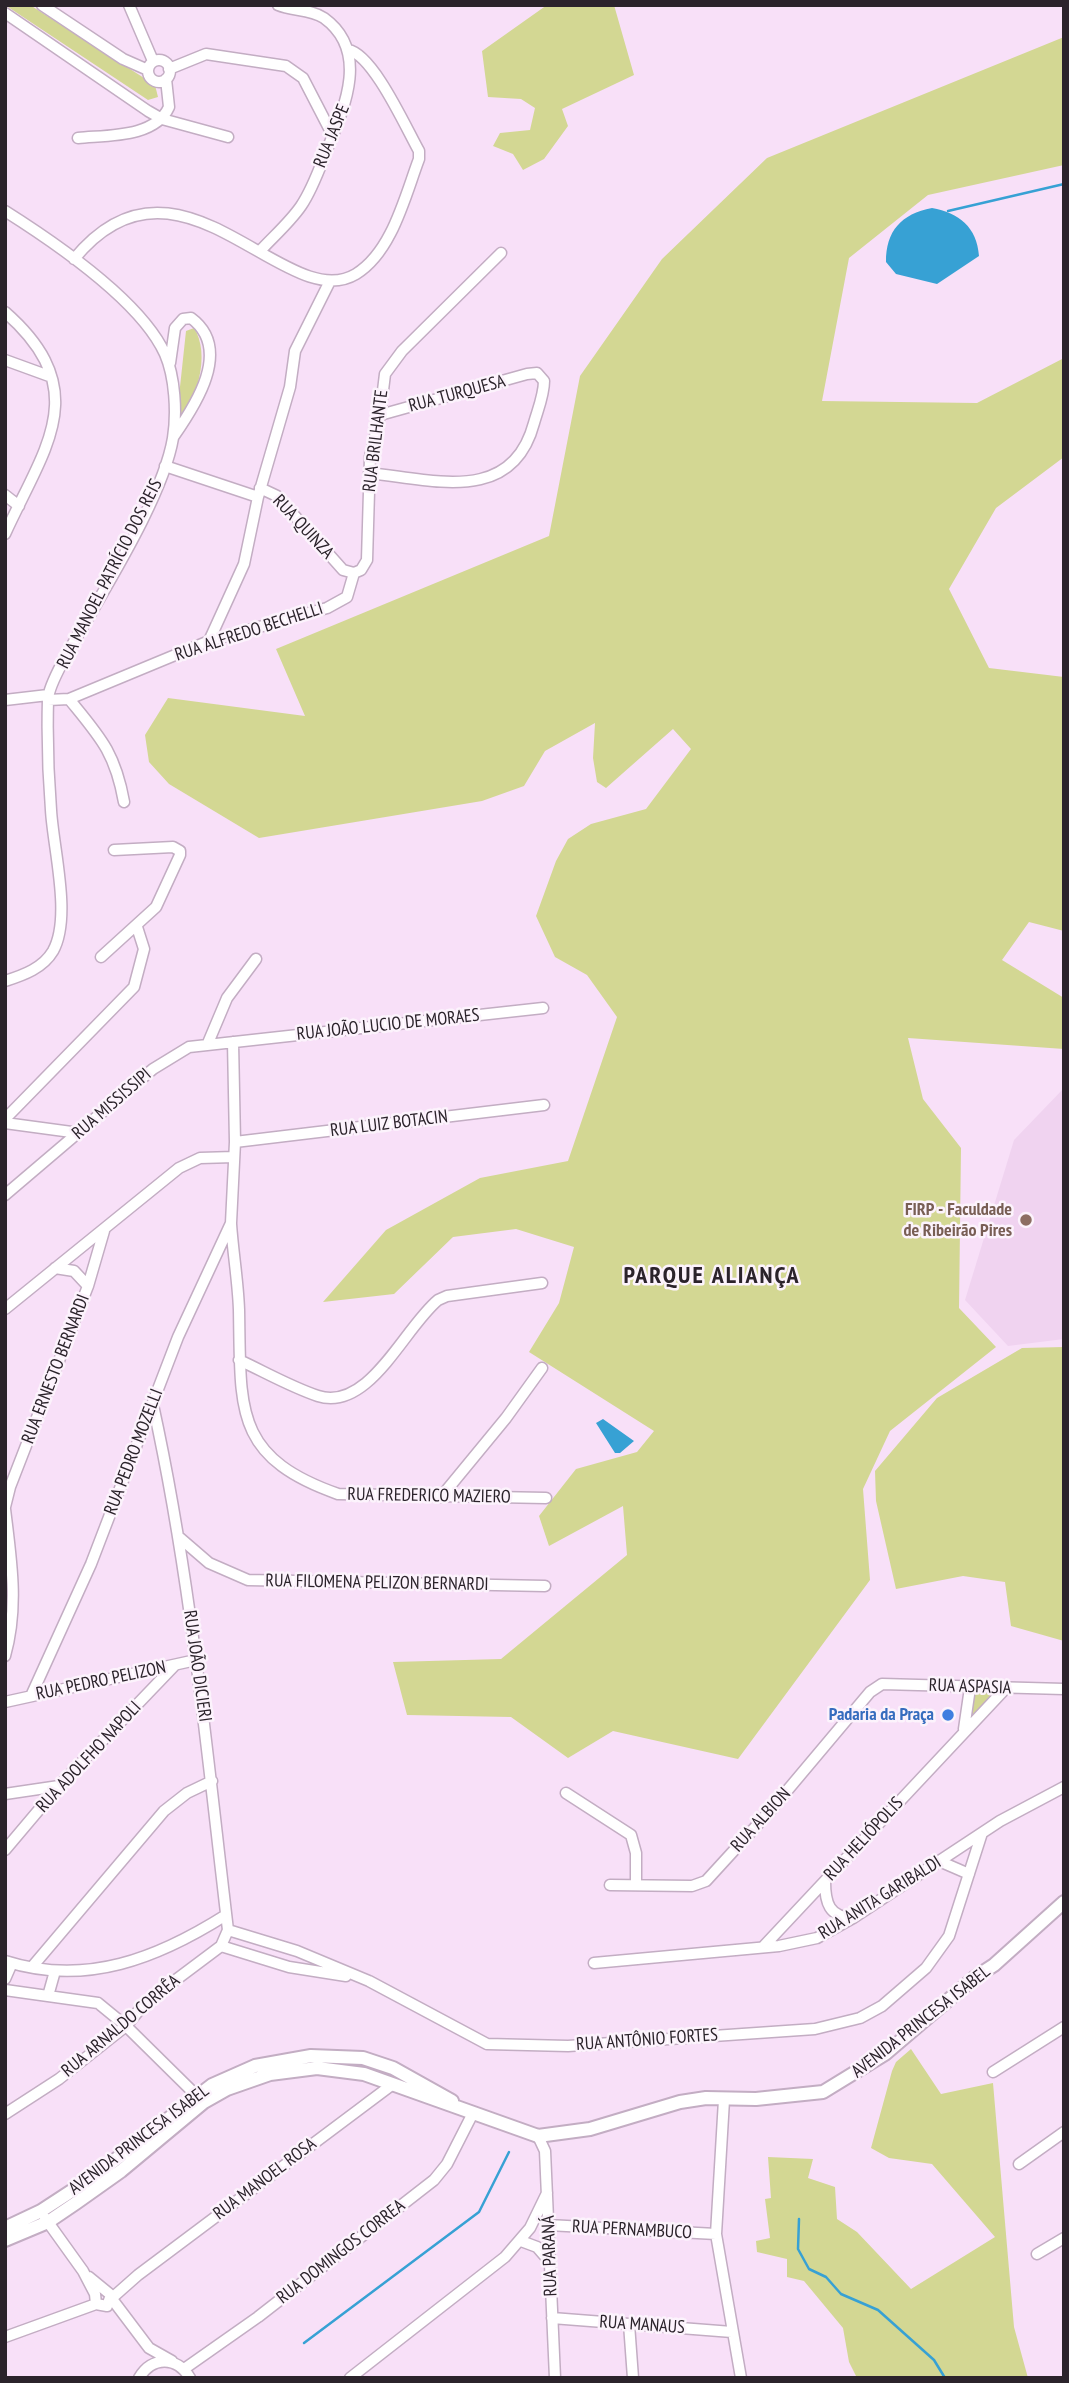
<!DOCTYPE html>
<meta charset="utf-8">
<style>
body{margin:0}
#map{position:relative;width:1069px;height:2383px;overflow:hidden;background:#f8e0f8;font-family:"PT Sans Narrow",sans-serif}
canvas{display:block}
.frame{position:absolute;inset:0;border:7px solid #2b232b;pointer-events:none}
</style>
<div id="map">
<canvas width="1069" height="2383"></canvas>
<div class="frame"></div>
</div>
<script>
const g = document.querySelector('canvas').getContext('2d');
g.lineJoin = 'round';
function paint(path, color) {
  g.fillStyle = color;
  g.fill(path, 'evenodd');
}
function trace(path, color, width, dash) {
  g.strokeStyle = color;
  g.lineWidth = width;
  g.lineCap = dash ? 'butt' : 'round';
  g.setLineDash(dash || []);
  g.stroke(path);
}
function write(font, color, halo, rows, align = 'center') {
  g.font = font + ' "PT Sans Narrow",sans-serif';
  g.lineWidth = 5;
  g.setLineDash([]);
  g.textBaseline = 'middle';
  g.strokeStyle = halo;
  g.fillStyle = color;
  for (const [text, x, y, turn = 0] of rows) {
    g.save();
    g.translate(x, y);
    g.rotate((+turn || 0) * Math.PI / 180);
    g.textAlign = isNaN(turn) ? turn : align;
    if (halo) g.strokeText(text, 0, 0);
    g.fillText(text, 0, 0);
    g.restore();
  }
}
paint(new Path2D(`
 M1064,1088v251l-56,7 -43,-46 49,-160z`), '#f0d3f0');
paint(new Path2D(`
 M5,5h25l125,80 3,12 -10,3z
 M547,5h67l20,70 -72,34 6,17 -24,33 -21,11 -10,-16 -20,-8 7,-13 30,-3 5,-22 -14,-9 -33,-2 -6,-46z
 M1064,37v128l-136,30 -79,63 -27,143 155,2 87,-45v99l-68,51 -47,81 40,79 75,9v254l-35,-9 -27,38 62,38v51l-156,-11 15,61 38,49 -2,160 37,39 -106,84 -27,58 7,91 -132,179 -125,-28 -45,27 -57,-41 -104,-2 -14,-53 108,-3 126,-104 -4,-49 -74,40 -10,-30 37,-47 61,-17 17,-21 -125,-79 30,-49 15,-56 -58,-18 -63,8 -59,57 -71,8 63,-72 94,-52 88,-17 49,-144 -30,-42 -32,-18 -19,-41 20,-55 12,-22 23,-15 55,-15 45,-60 -18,-20 -67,59 -9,-6 -4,-24 2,-35 -50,28 -21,35 -42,15 -223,37 -90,-54 -20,-22 -4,-27 23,-37 137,18 -29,-67 273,-113 31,-160 82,-117 105,-101z
 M194,328c17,26 3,74 -18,96l10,-93z
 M1064,1347v294l-53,-15 -6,-44 -42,-6 -67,13 -20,-88 -1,-30 62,-73 85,-50z
 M973,1690h22l-10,17 -17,15z
 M911,2049l30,45 52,-11 21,244 14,51h-171l-8,-16 -6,-34 -39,-47 -17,-4v-18l-30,-7 -1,-11 14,-3 -5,-39 6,-1 -3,-41 45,2 -5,19 27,9 2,32 20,13 54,57 84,-52 -63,-73 -43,-6 -18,-10 21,-77 4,-9z`), '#d3d793');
paint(new Path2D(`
 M932,208c27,5 45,19 47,48l-42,28 -41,-10 -10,-12c0,-31 15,-48 46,-54z
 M603,1419l31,22 -14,12h-5l-19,-30z`), '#37a1d4');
trace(new Path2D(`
 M948,211l116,-27
 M799,2219l-1,30 11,20 17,8 15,17 37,16 56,50 11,18
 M304,2343l175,-131 30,-60`), '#37a1d4', 2.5);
const minor = new Path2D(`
 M42,5l81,54 25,11
 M129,5l24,56
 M5,13l143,98 14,8 66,18
 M148 71a11 11 0 1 1 22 0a11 11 0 1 1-22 0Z
 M169,69l37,-15 80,12 17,12 30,58
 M78,138c29,-3 77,0 91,-31l-3,-28
 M5,211c49,31 136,90 160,143 10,23 12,59 8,84 -8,48 -50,120 -75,163 -11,20 -49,78 -50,98 -1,37 0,74 3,111 2,38 21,107 2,141 -10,17 -29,24 -48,30
 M261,250c13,-14 29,-28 40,-44 11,-16 18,-36 25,-54 17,-41 45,-100 -2,-134 -13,-9 -32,-7 -46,-13
 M74,259c105,-129 211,58 282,15 36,-22 49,-78 63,-115v-8c-13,-23 -46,-97 -71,-101
 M5,312c90,79 39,136 0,222
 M5,360l44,16
 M170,363l5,-35 8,-9 8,-1c42,31 4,88 -17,118
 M165,466l93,31
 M369,473c62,6 143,33 165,-50 4,-14 10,-28 10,-42l-7,-8 -10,1 -147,41
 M260,488l17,8 66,74 11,3 7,-3 6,-10 3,-103 10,-42 5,-41 17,-23 99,-98
 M5,495l14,11
 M209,641l35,-77 14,-67 32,-110 5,-36 34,-68
 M69,699c31,38 46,53 55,103
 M5,700l43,-5
 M48,700l21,-1 140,-58 118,-33 20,-11 7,-24
 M101,957l55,-50 24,-52v-4l-7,-4 -59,3
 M208,1043l19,-45 29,-39
 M5,1119l129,-132 10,-38 -7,-22
 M5,1123l74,10
 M235,1142l309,-37
 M5,1195l148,-126 36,-22 354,-39
 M231,1224c2,29 7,57 8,86 2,99 -6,147 99,184l208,4
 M55,1268l19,3 14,15
 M5,1309l174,-141 21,-10 34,-1
 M239,1360c26,12 52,27 79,36 51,16 86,-68 120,-96l9,-4 95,-13
 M153,1405c38,173 54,349 75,525
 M441,1497l65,-79 36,-50
 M5,1507l5,-20 78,-201 16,-55
 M5,1509c6,50 14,97 0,147
 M180,1538l29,25 39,17 297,6
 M31,1696l60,-132 87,-227 53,-114 4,-81 -2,-100
 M5,1702l191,-42
 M964,1729l6,-41
 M566,1793l65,42 5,18v32
 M5,1794l54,-8
 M5,1850l54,-64 116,-121
 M939,1861l30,13
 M825,1881c0,22 4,36 28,37
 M610,1885l82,1 14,-5 64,-70 100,-119 12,-8 182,5
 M228,1930l69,21 72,30 118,63 81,2 247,-17 45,-11 22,-12 44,-38 23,-32 33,-103
 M221,1946l68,21 57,9
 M763,1947l242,-258
 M5,1961c81,26 153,-3 221,-46
 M594,1963l185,-17 38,-8 36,-20 147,-97 64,-34
 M32,1967l132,-156 23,-18 25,-12
 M5,1979l7,-16
 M5,1990l93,13 28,23 74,73
 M48,1996l7,-25
 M993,2072l71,-45
 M724,2100l-8,134 25,144
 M5,2114l54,-35 67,-53 19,-23 76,-57 7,-16
 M538,2136l7,15 10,227
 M1019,2164l45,-32
 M45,2218l38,53 12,23 1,10
 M548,2225l168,9
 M521,2241l16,6 13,15
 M1037,2254l27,-16
 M89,2277l22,18 -4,11 -11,-2
 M112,2298l26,-23 255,-191
 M112,2299l37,49 23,13
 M552,2318l180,14
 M629,2324l4,54
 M5,2337l91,-33
 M184,2369l74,-52 176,-137 13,-16 26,-51
 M139,2378c13,-22 38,-22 51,0
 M350,2378l155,-121 25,-29 17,-35`);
const major = new Path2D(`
 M5,2228l36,-17 52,-34 119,-92 43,-19 56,-10 52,2 30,10 59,33
 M5,2240l43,-18 28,-19 45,-32 83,-69 23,-13 43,-15 47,-6 47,6 174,62 52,-7 90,-27 26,-4 50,1 67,-7 62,-38 89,-76 20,-13 70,-63`);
trace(minor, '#c3adc3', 13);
trace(major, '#c3adc3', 16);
trace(minor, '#fff', 10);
trace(major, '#fff', 12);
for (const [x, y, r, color] of [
 [1026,1220,7,"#8d6e63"],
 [948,1715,7,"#3f7fe0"]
]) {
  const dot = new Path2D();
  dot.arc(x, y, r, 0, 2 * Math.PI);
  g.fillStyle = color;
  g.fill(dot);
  trace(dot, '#fcf3fc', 2.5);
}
write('18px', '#2b232b', '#fcf3fc', [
 ["RUA JASPE",332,136,-68],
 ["RUA TURQUESA",457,394,-15],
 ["RUA BRILHANTE",376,441,-83],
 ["RUA QUINZA",303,527,47],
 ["RUA MANOEL PATRÍCIO DOS REIS",110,574,-63],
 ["RUA ALFREDO BECHELLI",249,632,-18],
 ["RUA JOÃO LUCIO DE MORAES",388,1025,-6],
 ["RUA MISSISSIPI",112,1104,-41],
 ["RUA LUIZ BOTACIN",389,1124,-7],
 ["RUA ERNESTO BERNARDI",56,1369,-69],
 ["RUA PEDRO MOZELLI",134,1452,-69],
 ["RUA FREDERICO MAZIERO",429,1496,1],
 ["RUA FILOMENA PELIZON BERNARDI",377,1583,1],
 ["RUA JOÃO DICIERI",197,1666,82],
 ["RUA PEDRO PELIZON",101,1681,-12],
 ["RUA ASPASIA",970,1687,2],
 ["RUA ADOLFHO NAPOLI",89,1757,-47],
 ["RUA ALBION",761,1820,-48],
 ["RUA HELIÓPOLIS",864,1839,-47],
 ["RUA ANITA GARIBALDI",880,1898,-32],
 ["AVENIDA PRINCESA ISABEL",921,2022,-38],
 ["RUA ARNALDO CORRÊA",121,2026,-40],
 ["RUA ANTÔNIO FORTES",647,2040,-4],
 ["AVENIDA PRINCESA ISABEL",139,2140,-37],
 ["RUA MANOEL ROSA",265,2179,-37],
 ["RUA PERNAMBUCO",632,2230,3],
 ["RUA DOMINGOS CORREA",341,2252,-38],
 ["RUA PARANÁ",550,2256,-92],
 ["RUA MANAUS",642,2325,4]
]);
write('bold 18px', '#785e54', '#fcf3fc', [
 ["FIRP - Faculdade",1012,1210],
 ["de Ribeirão Pires",1012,1231]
], 'right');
write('bold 18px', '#366cbe', '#fcf3fc', [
 ["Padaria da Praça",934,1715]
], 'right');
g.letterSpacing = '2px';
write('bold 24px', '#2b232b', '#fcf3fc', [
 ["PARQUE ALIANÇA",712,1276]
]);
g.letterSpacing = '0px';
</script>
